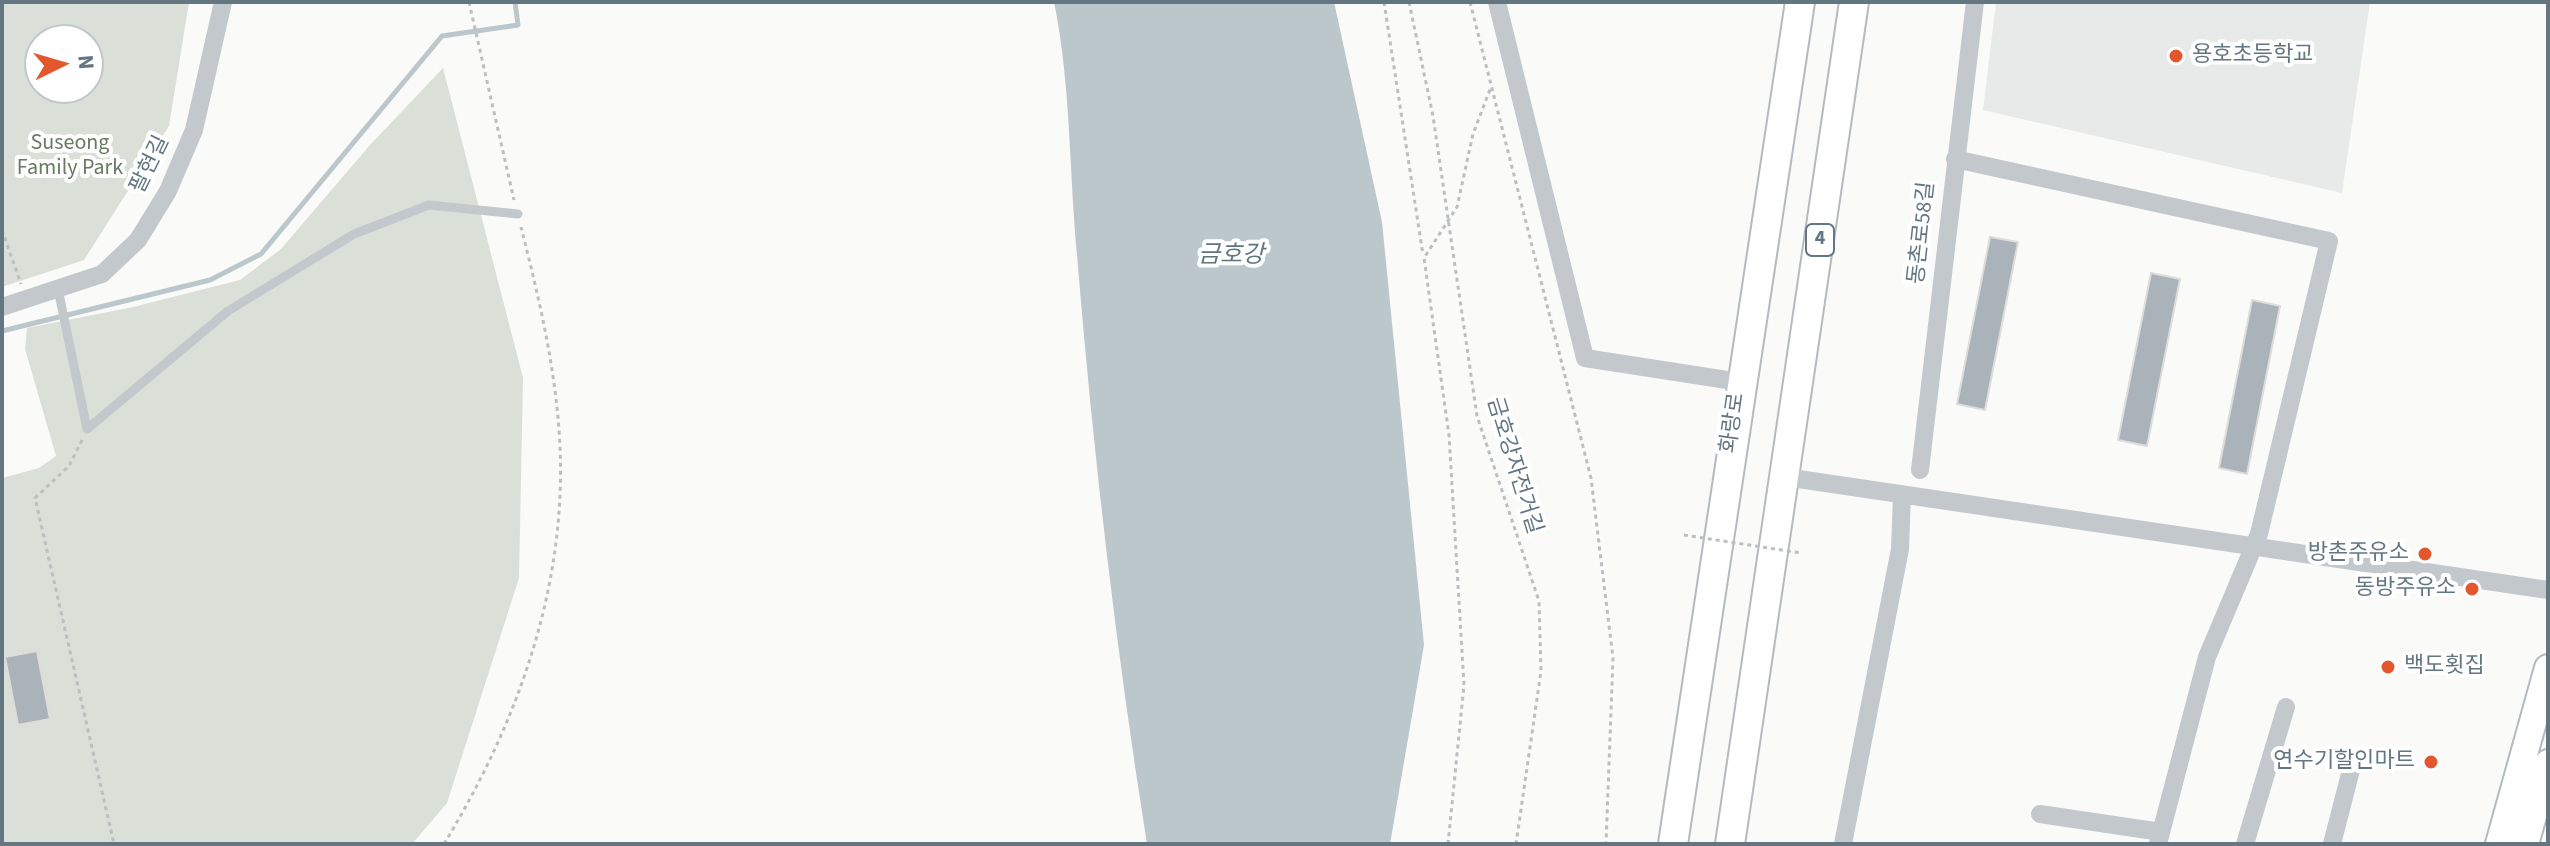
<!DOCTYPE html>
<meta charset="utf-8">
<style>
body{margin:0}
#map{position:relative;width:2550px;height:846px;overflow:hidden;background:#fafaf8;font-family:"Source Sans 3",sans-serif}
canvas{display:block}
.frame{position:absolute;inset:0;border:4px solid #657683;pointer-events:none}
.north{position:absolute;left:24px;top:24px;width:80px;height:80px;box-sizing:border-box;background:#fff;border:2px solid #c1c8cd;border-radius:50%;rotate:85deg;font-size:22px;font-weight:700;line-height:32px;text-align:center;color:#657683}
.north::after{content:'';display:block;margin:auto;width:28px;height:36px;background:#e4572e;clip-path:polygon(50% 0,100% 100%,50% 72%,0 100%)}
</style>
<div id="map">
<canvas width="2550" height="846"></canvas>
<div class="frame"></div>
<div class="north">N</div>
</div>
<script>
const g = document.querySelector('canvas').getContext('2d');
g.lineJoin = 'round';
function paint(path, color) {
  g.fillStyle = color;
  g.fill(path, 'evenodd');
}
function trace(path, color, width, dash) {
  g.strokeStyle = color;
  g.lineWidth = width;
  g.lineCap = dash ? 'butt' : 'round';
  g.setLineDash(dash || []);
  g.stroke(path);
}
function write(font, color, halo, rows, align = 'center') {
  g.font = font + ' "Source Sans 3","Noto Sans KR",sans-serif';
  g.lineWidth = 8;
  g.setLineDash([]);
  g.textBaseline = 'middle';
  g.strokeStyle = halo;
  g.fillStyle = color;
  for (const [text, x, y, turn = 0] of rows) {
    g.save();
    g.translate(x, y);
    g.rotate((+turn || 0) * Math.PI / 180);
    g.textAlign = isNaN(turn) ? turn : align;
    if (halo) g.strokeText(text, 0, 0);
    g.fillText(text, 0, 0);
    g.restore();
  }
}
paint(new Path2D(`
 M1996,2h374l-28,191 -359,-83z`), '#e8e9e9');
paint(new Path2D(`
 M2,2h187l-20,124 -85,134 -82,27zM40,40h48v48h-48z
 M443,68l80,310 -4,200 -72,225 -35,41h-410v-366l37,-10 17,-12 -31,-107 2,-21 106,-21 107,-27 41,-31 89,-104z`), '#dadfd7');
paint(new Path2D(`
 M1054,2h280l48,220 42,423 -34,199h-243c-31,-195 -54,-392 -70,-589 -8,-84 -6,-170 -23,-253z`), '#bbc7cb');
trace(new Path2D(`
 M2,331l208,-51 51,-26 181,-218 76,-11 -3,-23`), '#bbc7cb', 5);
const building = new Path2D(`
 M1990,237l28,5 -33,168 -28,-6z
 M2151,273l29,6 -33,167 -29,-6z
 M2252,300l28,6 -33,168 -28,-6z
 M37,651l13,68 -32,6 -13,-68z`);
paint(building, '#aab3b9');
trace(building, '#dcdcda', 2);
const secondary = new Path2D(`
 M2499,844l49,-176
 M2525,844l23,-81`);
const primary = new Path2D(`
 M1673,844l127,-842
 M1730,844l124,-842`);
trace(secondary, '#b3babf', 30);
trace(primary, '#b5babe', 32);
trace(new Path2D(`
 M469,2l45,198
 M1384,2l39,253
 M1409,2l24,114 44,300 62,185 2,70 -25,173
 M1470,2l121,476 22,180 -7,186
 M2,230l19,54
 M82,440l-13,26 -34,32 79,346
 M444,844c76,-125 126,-266 115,-414 -5,-69 -21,-136 -38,-203
 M1448,844l16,-159 -15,-250 -25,-177 33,-51 16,-73 18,-47`), '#bbbfc2', 3, [4, 4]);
trace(new Path2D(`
 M58,289l29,140 141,-118 126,-77 75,-29 89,9`), '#c3c8cc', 9);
trace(new Path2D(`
 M1497,2l88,356 155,24
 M1955,159l374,82 -70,293 -52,123 -49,187
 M2,307l100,-33 36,-34 30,-49 26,-61 29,-128
 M1920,470l55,-468
 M1785,477l763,113
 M2040,814l121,18
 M1843,844l57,-295 2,-54
 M2245,844l41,-137
 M2332,844l20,-78`), '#c3c8cc', 18);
trace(secondary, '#fff', 26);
trace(primary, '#fff', 28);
trace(new Path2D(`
 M1684,535l117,18`), '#bbbfc2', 3, [4, 4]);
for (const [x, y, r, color] of [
 [2176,56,8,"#e4572e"],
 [2425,554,8,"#e4572e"],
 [2472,589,8,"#e4572e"],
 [2388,667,8,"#e4572e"],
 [2431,762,8,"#e4572e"]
]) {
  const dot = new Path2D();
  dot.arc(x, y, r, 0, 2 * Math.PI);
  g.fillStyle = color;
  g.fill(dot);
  trace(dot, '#fff', 3);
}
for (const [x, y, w] of [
 [1820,240,28]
]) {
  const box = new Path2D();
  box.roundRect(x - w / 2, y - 16, w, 32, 6);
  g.fillStyle = '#fff';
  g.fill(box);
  trace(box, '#657683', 2);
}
write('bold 20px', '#657683', null, [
 ["4",1820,240]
]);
write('22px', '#657683', '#fff', [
 ["용호초등학교",2192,56,"left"],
 ["방촌주유소",2409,554],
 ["동방주유소",2456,589],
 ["백도횟집",2404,667,"left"],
 ["연수기할인마트",2415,762]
], 'right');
write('22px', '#687a64', '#fff', [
 ["Suseong",70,144],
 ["Family Park",70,169]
]);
write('22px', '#657683', '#fff', [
 ["팔현길",151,165,-64],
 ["동촌로58길",1923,233,-84],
 ["화랑로",1734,423,-82],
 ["금호강자전거길",1513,466,73]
]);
write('italic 24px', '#60757c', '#fff', [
 ["금호강",1231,257]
]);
</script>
